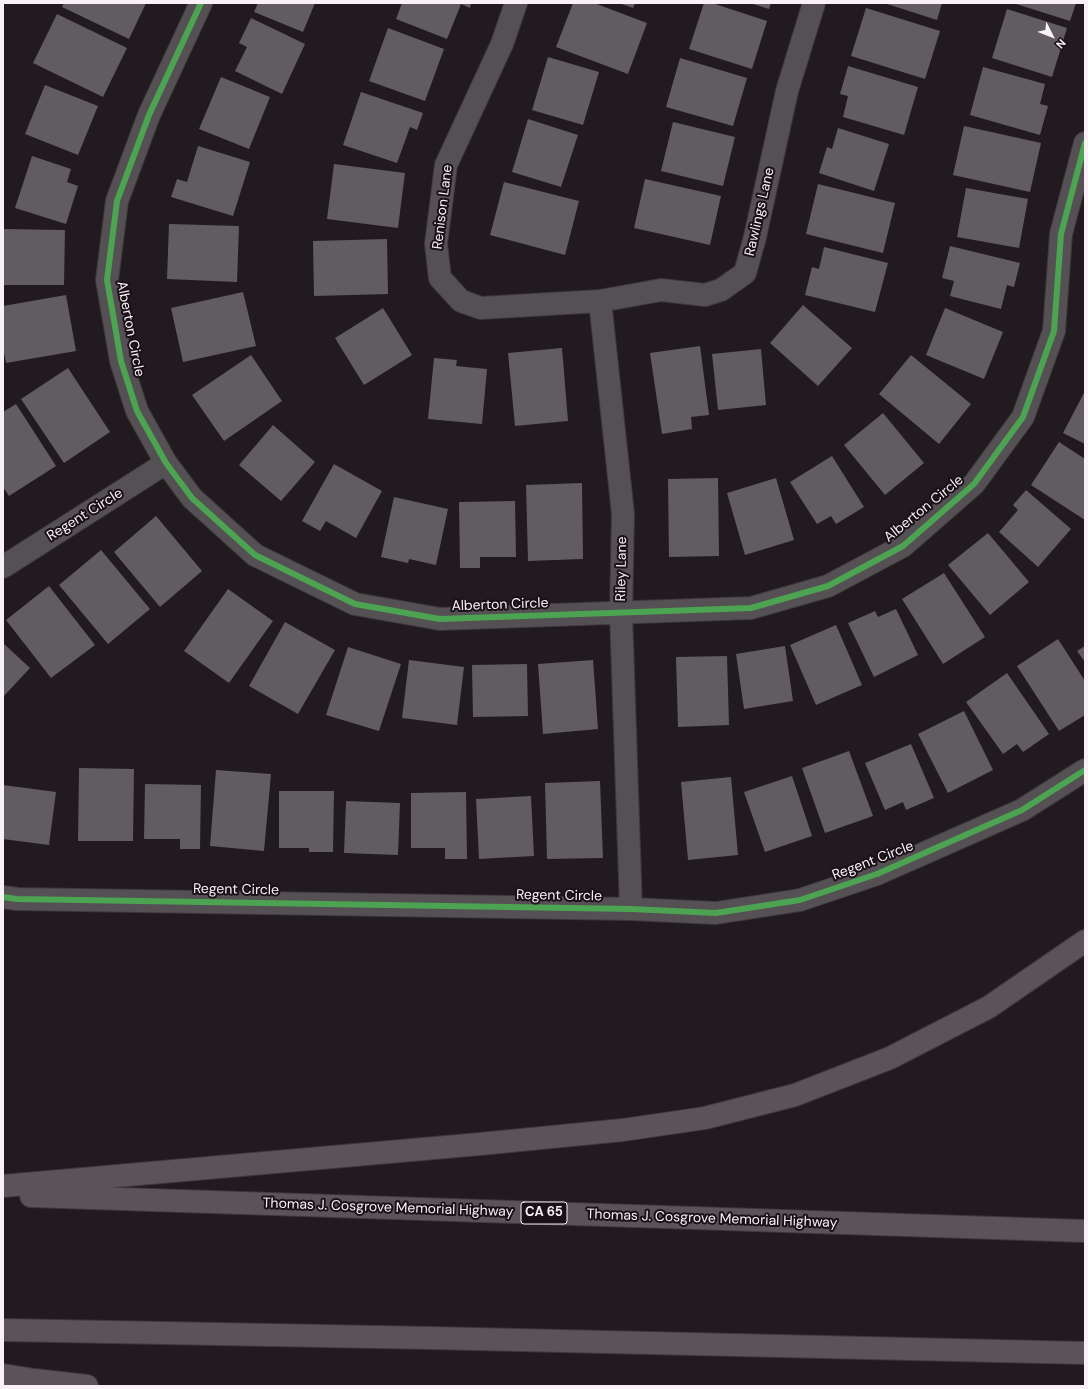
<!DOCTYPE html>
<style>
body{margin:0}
#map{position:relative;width:1088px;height:1389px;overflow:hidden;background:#211b1f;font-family:"DM Sans",sans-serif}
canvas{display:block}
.frame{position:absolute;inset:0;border:4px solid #f9f1f6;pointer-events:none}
.north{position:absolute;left:1032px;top:16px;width:40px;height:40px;-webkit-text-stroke:3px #1a1017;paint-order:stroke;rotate:132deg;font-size:11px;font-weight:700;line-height:16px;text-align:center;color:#f9f1f6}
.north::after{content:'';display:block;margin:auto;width:14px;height:18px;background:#f9f1f6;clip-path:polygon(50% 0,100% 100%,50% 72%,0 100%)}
</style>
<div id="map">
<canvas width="1088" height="1389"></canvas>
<div class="frame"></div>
<div class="north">N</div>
</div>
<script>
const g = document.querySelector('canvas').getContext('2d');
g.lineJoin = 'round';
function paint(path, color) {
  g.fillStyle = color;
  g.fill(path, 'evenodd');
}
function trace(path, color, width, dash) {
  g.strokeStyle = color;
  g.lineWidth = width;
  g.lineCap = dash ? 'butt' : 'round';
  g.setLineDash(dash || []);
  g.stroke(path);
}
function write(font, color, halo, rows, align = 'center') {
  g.font = font + ' "DM Sans",sans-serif';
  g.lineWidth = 4;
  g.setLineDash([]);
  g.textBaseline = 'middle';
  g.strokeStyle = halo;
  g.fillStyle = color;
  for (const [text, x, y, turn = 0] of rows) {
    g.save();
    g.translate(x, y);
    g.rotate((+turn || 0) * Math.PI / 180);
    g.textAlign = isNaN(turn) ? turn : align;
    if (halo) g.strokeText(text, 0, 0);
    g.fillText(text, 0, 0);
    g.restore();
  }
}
paint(new Path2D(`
 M64,3h82l-17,36 -67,-32z
 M258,3h57l-12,29 -49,-20z
 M402,3h69l-1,5 -9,-4 -14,35 -51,-20z
 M573,3h21l53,20 -19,51 -72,-27z
 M619,3h16l-2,5z
 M704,3h8l55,18 -15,48 -63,-20z
 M750,3h21l-2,6z
 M884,3h58l-5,17z
 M1013,3h63l-6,18z
 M866,8l74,23 -15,48 -74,-23z
 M1007,9l60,19 -15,49 -60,-19z
 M57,14l70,34 -24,49 -70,-34z
 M251,18l54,26 -23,50 -47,-23 12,-24 -8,-4z
 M388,28l56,21 -19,52 -56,-20z
 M548,57l51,15 -16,53 -51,-15z
 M680,58l67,20 -14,48 -67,-19z
 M848,66l70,21 -14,48 -61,-18 5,-21 -8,-2z
 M983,67l62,17 -5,20 8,2 -8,29 -70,-20z
 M221,77l49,20 -21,52 -50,-20z
 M45,85l53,21 -20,49 -53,-21z
 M361,92l62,21 -6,17 -7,-3 -13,36 -54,-18z
 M528,119l50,16 -17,52 -49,-15z
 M673,122l62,15 -12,49 -62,-15z
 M964,126l77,17 -11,49 -77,-17z
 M838,128l51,16 -15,47 -55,-18 8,-26 5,2z
 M198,146l52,16 -17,54 -62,-19 6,-18 10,3z
 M32,156l39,13 -4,13 11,4 -12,38 -51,-16z
 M334,164l71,9 -7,55 -71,-9z
 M645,179l76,17 -11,49 -76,-17z
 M504,182l75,19 -14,54 -75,-20z
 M818,184l77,19 -12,50 -77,-19z
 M966,188l62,11 -9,49 -62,-11z
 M169,224l70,2 -2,56 -70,-3z
 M3,229l62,1 -1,55h-61z
 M387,239l1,55 -74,2 -1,-55z
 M950,246l70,17 -6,24 -7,-2 -6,24 -51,-13 4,-15 -12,-3z
 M824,247l64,16 -13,49 -70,-17 7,-28 7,2z
 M243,292l13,54 -73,16 -12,-54z
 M66,295l10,56 -70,12 -3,-16v-41z
 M803,305l49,43 -34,38 -48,-43z
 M383,308l29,47 -48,30 -29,-47z
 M945,308l58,24 -19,47 -58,-24z
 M700,346l9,69 -18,2 1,12 -30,5 -12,-81z
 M562,348l6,73 -53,5 -7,-73z
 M761,349l5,56 -48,5 -6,-56z
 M251,355l31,46 -58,40 -32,-46z
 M911,355l60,49 -32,40 -60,-50z
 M434,358l23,2 -1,6 31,3 -5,55 -54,-5z
 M68,368l42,64 -46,31 -43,-64z
 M1085,391v53l-22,-11z
 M16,404l40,62 -47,30 -6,-9v-75z
 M883,413l41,50 -39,32 -41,-50z
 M273,425l42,37 -34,39 -42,-36z
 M1059,442l26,17v61l-54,-35z
 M832,456l32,51 -28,17 -5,-8 -14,8 -27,-42z
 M334,464l48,27 -26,47 -30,-17 -6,10 -18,-10z
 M718,478l1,78 -50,1 -1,-78z
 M776,478l18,62 -49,15 -18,-62z
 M582,483l1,76 -55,2 -2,-76z
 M1026,490l45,39 -33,38 -39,-35 19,-22 -5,-5z
 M394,497l54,12 -12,56 -27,-6 -1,4 -27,-6z
 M515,501l1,56h-36v11h-20l-1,-66z
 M156,516l46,55 -42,36 -46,-55z
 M988,533l41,49 -39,33 -42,-50z
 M101,550l49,59 -42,35 -49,-59z
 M944,573l41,64 -42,27 -41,-65z
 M49,586l46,59 -44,33 -45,-58z
 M228,589l45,32 -44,62 -45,-32z
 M896,609l22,46 -44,22 -26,-54 27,-12 3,6z
 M285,622l50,28 -37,64 -49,-28z
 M836,625l26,60 -46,20 -26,-60z
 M1058,639l27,42v34l-26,16 -42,-65z
 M3,643l27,25 -27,29z
 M785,646l8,55 -49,8 -8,-55z
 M1085,646v16l-8,-11z
 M348,647l53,17 -22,67 -53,-16z
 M727,656l2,69 -51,2 -2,-70z
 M409,660l55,7 -7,58 -55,-7z
 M593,660l5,69 -55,5 -5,-70z
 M527,664l1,52 -55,1 -1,-52z
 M1007,673l42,61 -26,18 -6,-8 -14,10 -37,-52z
 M964,711l29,59 -45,23 -30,-59z
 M911,744l23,54 -28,12 -3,-8 -18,8 -20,-47z
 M849,751l24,65 -48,17 -23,-65z
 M79,768l55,1 -1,72h-55z
 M216,770l55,4 -7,77 -54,-5z
 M792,776l20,60 -47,16 -21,-60z
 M731,777l7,78 -50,5 -7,-78z
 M600,781l3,77 -56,1 -2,-76z
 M145,784l56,1 -1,64h-20v-10h-36z
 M3,785l53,7 -7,53 -46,-6z
 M279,791h55l-1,61h-24v-4h-30z
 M466,792l1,67h-22v-11h-34v-55z
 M531,796l3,60 -55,3 -3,-60z
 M346,801l54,2 -2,52 -54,-2z`), '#615c5f');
const minor = new Path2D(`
 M201,3l-52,112 -32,86 -10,79 14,81 16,50 29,52 26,35 63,57 100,49 85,15 311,-11 77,-22 75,-40 71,-62 49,-67 31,-86 7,-97 24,-91
 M516,3l-14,41 -56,121 -10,79 4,34 21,23 20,7 119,-7 61,-11 44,5 16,-5 24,-17 10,-36 32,-146 27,-88
 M600,301l23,213 -2,99 10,296
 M3,567l163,-104
 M3,897l14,2 614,10 85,4 84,-13 77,-26 145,-64 63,-40`);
const highway = new Path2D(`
 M3,1186l477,-42 143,-14 82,-12 90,-23 95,-37 99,-51 96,-66
 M31,1196l1054,35
 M3,1330l428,8 654,15
 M3,1375l31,5 53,6`);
trace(minor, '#3d383c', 24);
trace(highway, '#3d383c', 24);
trace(minor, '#545053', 22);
trace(highway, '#5c5259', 22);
trace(new Path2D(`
 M201,3l-52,112 -32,86 -10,79 14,81 16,50 29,52 26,35 63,57 100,49 85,15 311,-11 77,-22 75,-40 71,-62 49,-67 31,-86 7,-97 24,-91
 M3,897l14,2 614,10 85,4 84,-13 77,-26 145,-64 63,-40`), '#4ca352', 6);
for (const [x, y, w] of [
 [544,1213,46]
]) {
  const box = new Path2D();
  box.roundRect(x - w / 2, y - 11, w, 22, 3);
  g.fillStyle = '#1a1017';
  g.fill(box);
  trace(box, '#f9f1f6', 1);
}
write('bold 13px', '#f9f1f6', null, [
 ["CA 65",544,1213]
]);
write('14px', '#f9f1f6', '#1a1017', [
 ["Renison Lane",443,207,-83],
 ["Rawlings Lane",760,212,-77],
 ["Alberton Circle",130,329,79],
 ["Alberton Circle",924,509,-39],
 ["Regent Circle",85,515,-32],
 ["Riley Lane",622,569,-89],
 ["Alberton Circle",500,605,-2],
 ["Regent Circle",873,861,-21],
 ["Regent Circle",236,890,1],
 ["Regent Circle",559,896,1],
 ["Thomas J. Cosgrove Memorial Highway",388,1208,2],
 ["Thomas J. Cosgrove Memorial Highway",712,1219,2]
]);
</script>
